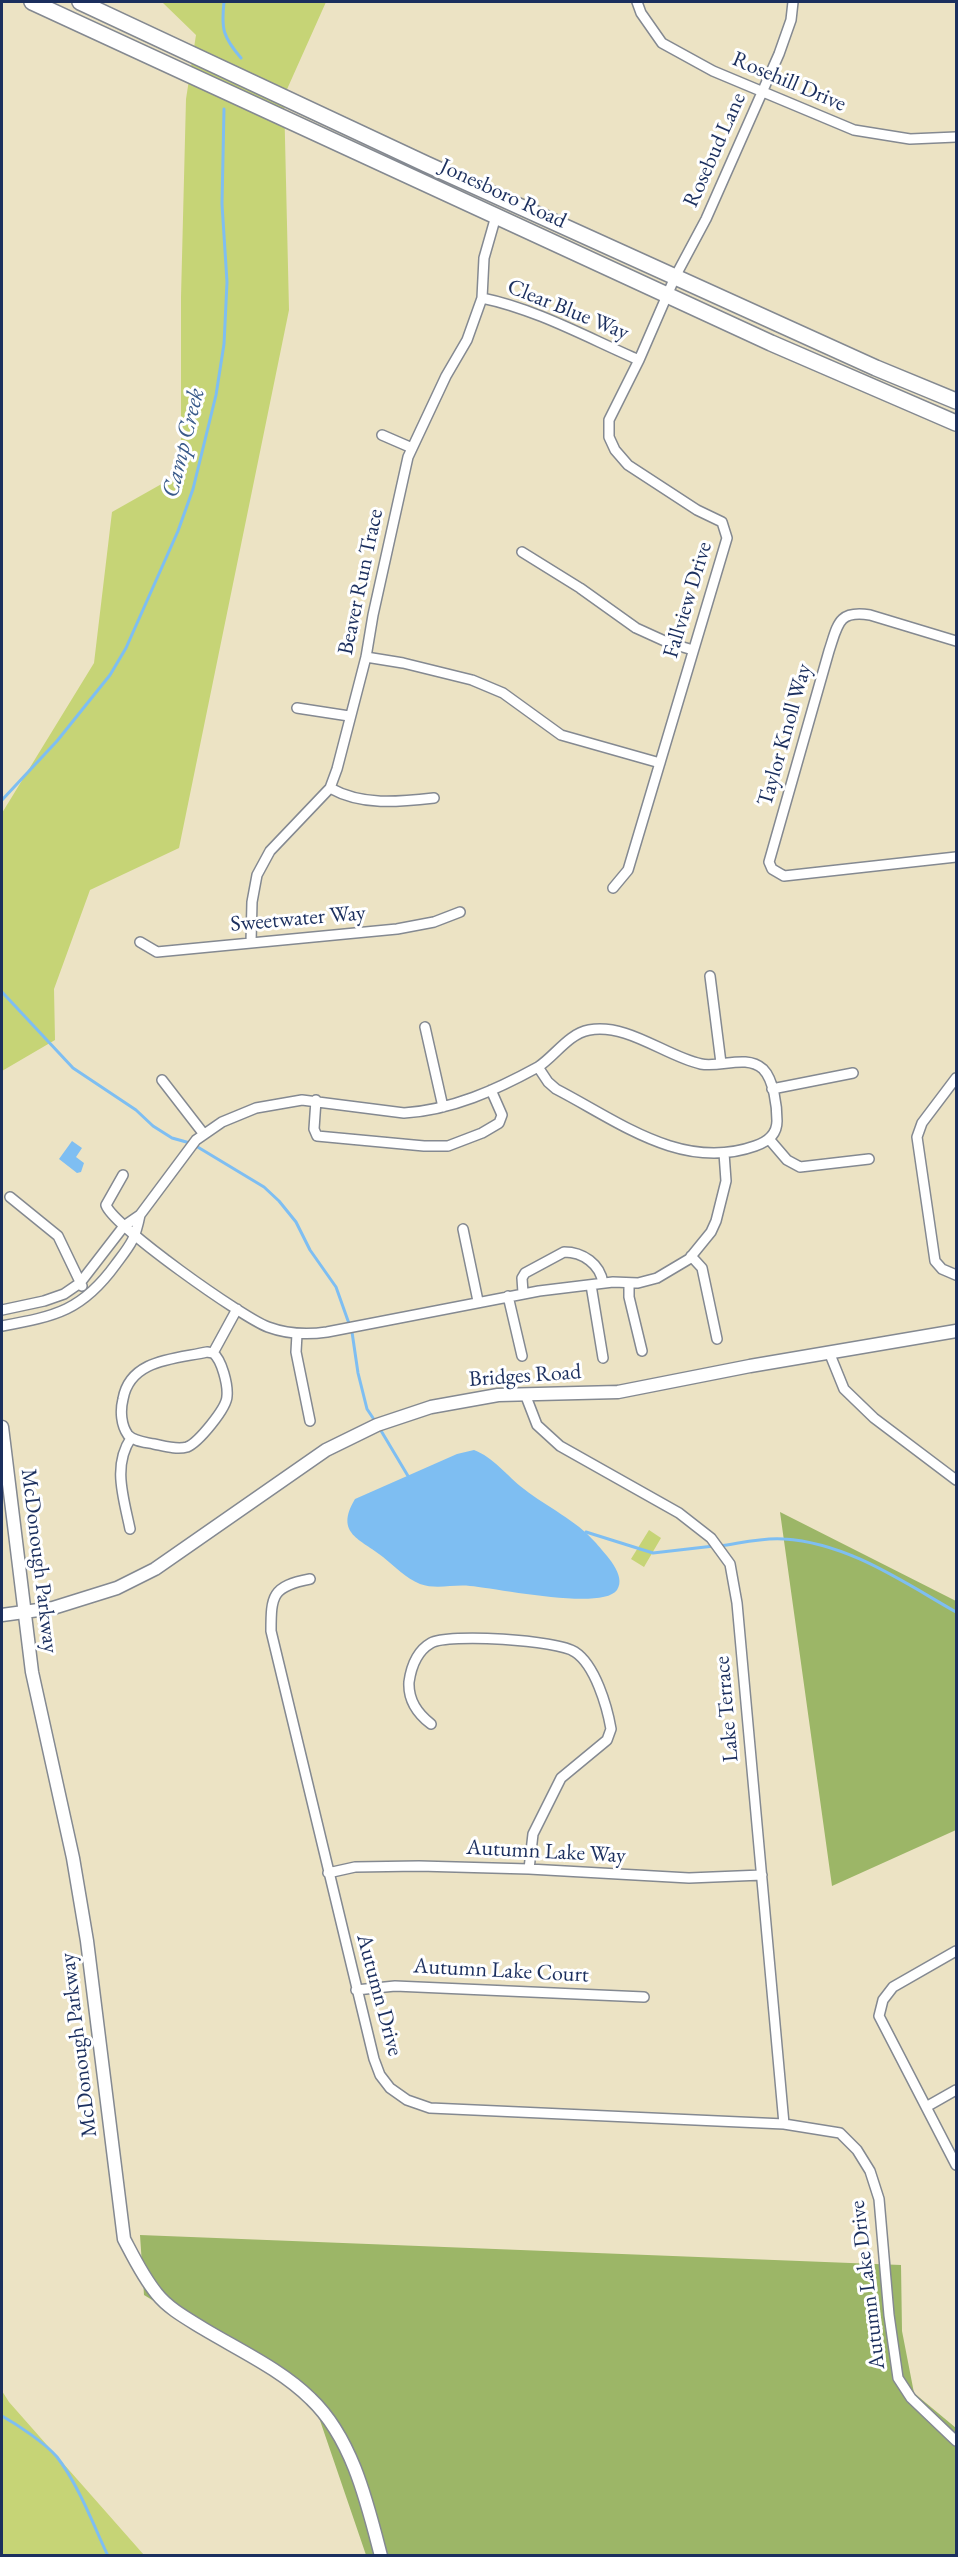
<!DOCTYPE html>
<style>
body{margin:0}
#map{position:relative;width:958px;height:2557px;overflow:hidden;background:#ece3c4;font-family:"EB Garamond",serif}
canvas{display:block}
.frame{position:absolute;inset:0;border:3px solid #1b2f5e;pointer-events:none}
</style>
<div id="map">
<canvas width="958" height="2557"></canvas>
<div class="frame"></div>
</div>
<script>
const g = document.querySelector('canvas').getContext('2d');
g.lineJoin = 'round';
function paint(path, color) {
  g.fillStyle = color;
  g.fill(path, 'evenodd');
}
function trace(path, color, width, dash) {
  g.strokeStyle = color;
  g.lineWidth = width;
  g.lineCap = dash ? 'butt' : 'round';
  g.setLineDash(dash || []);
  g.stroke(path);
}
function write(font, color, halo, rows, align = 'center') {
  g.font = font + ' "EB Garamond",serif';
  g.lineWidth = 6;
  g.setLineDash([]);
  g.textBaseline = 'middle';
  g.strokeStyle = halo;
  g.fillStyle = color;
  for (const [text, x, y, turn = 0] of rows) {
    g.save();
    g.translate(x, y);
    g.rotate((+turn || 0) * Math.PI / 180);
    g.textAlign = isNaN(turn) ? turn : align;
    if (halo) g.strokeText(text, 0, 0);
    g.fillText(text, 0, 0);
    g.restore();
  }
}
paint(new Path2D(`
 M162,2h164l-42,94 5,214 -110,538 -89,42 -36,99 1,51 -53,31v-258l92,-150 18,-151 69,-39v-176l5,-198 10,-64z
 M649,1530l12,8 -17,29 -13,-8z
 M2,2391l7,11 135,153h-142z`), '#c6d476');
paint(new Path2D(`
 M780,1512l176,89v229l-124,56z
 M140,2235l761,30 1,66 12,62 42,35v127h-590l-54,-158 -168,-102z`), '#9cb667');
paint(new Path2D(`
 M72,1141l10,7 -6,9 8,6 -3,9 -4,1 -18,-14z
 M474,1450c19,7 33,26 50,39 24,19 51,30 72,54 9,11 31,32 21,47 -15,21 -121,-2 -147,-4 -17,-2 -33,4 -50,-2 -14,-6 -25,-17 -37,-27 -22,-18 -49,-23 -28,-58l102,-45z`), '#7ebef2');
trace(new Path2D(`
 M224,2c-3,27 -1,35 17,56
 M2,800l55,-59 53,-66 16,-27 52,-117 15,-42 23,-94 8,-51 3,-62 -5,-78 2,-95
 M2,992l71,76 63,42 17,16 19,12 18,5
 M196,1146l68,41 15,14 17,21 14,28 26,37 16,45 6,41 9,36 8,12
 M380,1429l28,47
 M586,1532l67,21 61,-7
 M720,1546c21,-3 44,-9 64,-7 64,4 119,43 172,73
 M2,2416c16,9 43,27 55,41 21,27 36,67 51,99`), '#7ebef2', 3);
const minor = new Path2D(`
 M637,2l4,11 21,30 51,28 141,59 56,9 46,-2
 M482,298c54,11 106,40 157,62
 M382,435l30,13
 M522,552l58,36 56,40 33,15 24,7
 M956,641l-86,-26c-32,-5 -32,9 -41,36l-60,211 3,7 12,7 172,-19
 M366,657l37,6 69,17 31,13 58,42 99,28
 M297,708l52,8
 M330,788c32,18 68,14 104,10
 M613,888l15,-18 99,-332 -5,-16 -25,-12 -69,-45 -13,-15 -6,-13v-17l30,-60 36,-83 31,-58 73,-165 12,-34 2,-18
 M140,942l17,10 240,-23 37,-7 26,-10
 M251,942l1,-40 5,-27 13,-24 60,-63 7,-19 29,-112 7,-42 35,-158 38,-81 21,-36 15,-42 2,-40 12,-42
 M710,976l11,87
 M425,1027l18,80
 M956,1078l-34,45 -5,14 18,124 7,8 14,6
 M162,1080l41,53
 M772,1089l81,-16
 M316,1100l-2,29 3,7 107,10h24l34,-13 17,-10 3,-8 -11,-25
 M769,1139l18,21 13,7 69,-8
 M123,1175l-17,30c7,21 137,113 162,122 19,7 39,8 59,5l212,-41 74,-9 25,1 19,-5 32,-19 22,-27 5,-11 10,-40 -2,-28
 M10,1197l48,39 24,50
 M463,1229l15,72
 M691,1256l11,12 15,71
 M629,1283v14l13,54
 M591,1285l12,73
 M523,1293l-1,-15 3,-5 39,-21c19,0 36,12 39,31
 M508,1296l14,60
 M2,1310l42,-9 20,-7 16,-11 44,-57 16,-11 56,-75 26,-18 34,-14 46,-8 102,13c48,-3 92,-23 134,-46l10,15 8,7c62,32 126,83 199,57 12,-4 22,-11 22,-25 0,-14 -3,-41 -14,-52 -17,-15 -42,-1 -62,-5 -36,-8 -73,-41 -112,-34 -21,4 -34,26 -51,37
 M2,1326c54,-10 80,-15 114,-62 15,-20 19,-24 24,-49
 M297,1334l-1,18 14,69
 M207,1352l6,1c9,7 15,32 14,43 0,12 -29,47 -40,51 -10,3 -23,-1 -33,-3 -9,-2 -19,-2 -26,-9 -7,-10 -8,-24 -5,-36 7,-40 52,-40 84,-47z
 M829,1352l15,37 30,29 82,62
 M213,1353l24,-44
 M525,1394l12,31 23,21 119,67 32,25 19,26 7,39 47,521
 M130,1529c-6,-30 -18,-63 1,-91
 M310,1579c-38,7 -39,17 -39,52l103,428 6,16 10,13 17,12 23,8 354,16 56,9 17,17 13,21 9,28 10,116 9,63 13,20 45,43
 M431,1724c-13,-10 -23,-24 -22,-42 2,-14 8,-31 22,-39 17,-10 127,-3 144,9 20,13 32,54 36,77l-4,11 -46,38 -28,56 -4,35
 M328,1873l27,-6 64,-1 110,3 160,9 73,-3
 M956,1951l-63,36 -10,13 -4,16 77,149
 M356,1990l39,-4 249,11
 M926,2107l30,-17`);
const tertiary = new Path2D(`
 M2,1427l30,245 41,186 14,83 37,298c10,19 19,38 33,55 12,15 31,25 47,35 35,21 78,41 107,70 41,39 56,103 70,157
 M2,1615l51,-7 64,-20 38,-19 171,-119 51,-25 54,-18 67,-12 120,-3 132,-26 206,-35`);
const primary = new Path2D(`
 M32,2l739,341 185,80
 M80,2l346,162 450,204 80,33`);
trace(minor, '#848991', 12);
trace(tertiary, '#848991', 15);
trace(primary, '#848991', 18);
trace(minor, '#fff', 9);
trace(tertiary, '#fff', 12);
trace(primary, '#fff', 15);
write('22px', '#1b2f5e', '#fff', [
 ["Rosehill Drive",789,82,23],
 ["Rosebud Lane",715,150,-66],
 ["Jonesboro Road",503,194,25],
 ["Clear Blue Way",568,310,22],
 ["Beaver Run Trace",361,582,-78],
 ["Fallview Drive",688,600,-73],
 ["Taylor Knoll Way",785,735,-74],
 ["Sweetwater Way",298,919,-5],
 ["Bridges Road",525,1376,-4],
 ["McDonough Parkway",39,1561,83],
 ["Lake Terrace",727,1709,-95],
 ["Autumn Lake Way",546,1852,3],
 ["Autumn Lake Court",501,1971,3],
 ["Autumn Drive",379,1995,75],
 ["McDonough Parkway",79,2045,-97],
 ["Autumn Lake Drive",868,2285,-97]
]);
write('italic 24px', '#395a8a', '#fff', [
 ["Camp Creek",184,443,-76]
]);
</script>
